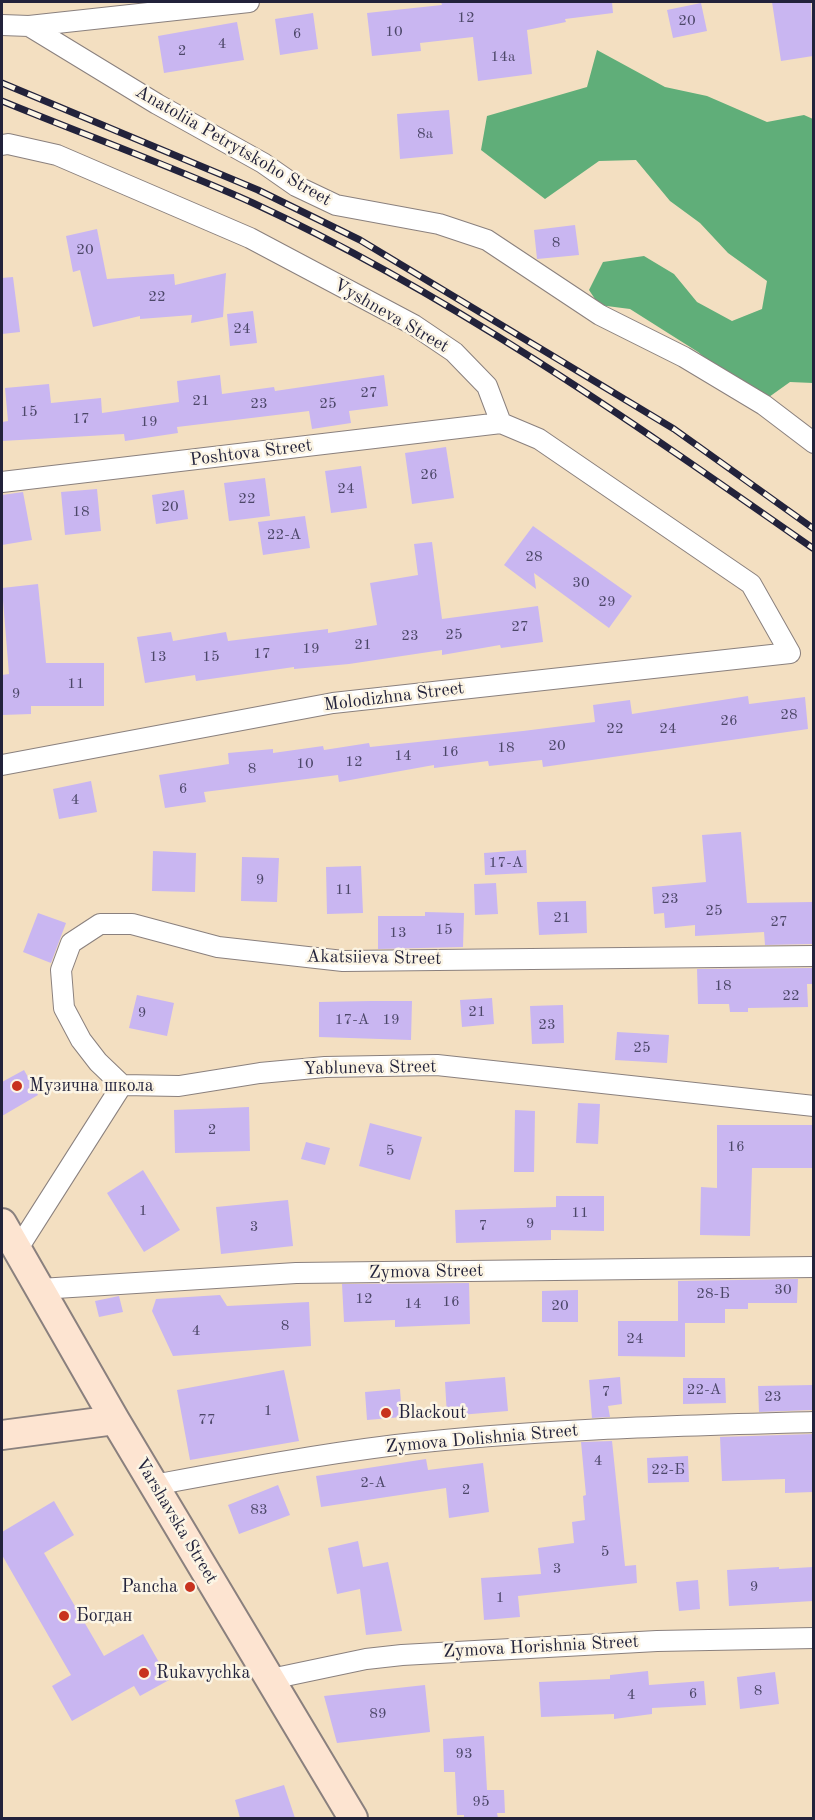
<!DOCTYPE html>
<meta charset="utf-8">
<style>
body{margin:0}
#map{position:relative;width:815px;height:1820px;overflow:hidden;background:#f3dfc1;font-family:"Old Standard TT",serif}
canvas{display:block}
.frame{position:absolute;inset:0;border:3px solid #22223b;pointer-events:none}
</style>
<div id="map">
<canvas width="815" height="1820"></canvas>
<div class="frame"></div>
</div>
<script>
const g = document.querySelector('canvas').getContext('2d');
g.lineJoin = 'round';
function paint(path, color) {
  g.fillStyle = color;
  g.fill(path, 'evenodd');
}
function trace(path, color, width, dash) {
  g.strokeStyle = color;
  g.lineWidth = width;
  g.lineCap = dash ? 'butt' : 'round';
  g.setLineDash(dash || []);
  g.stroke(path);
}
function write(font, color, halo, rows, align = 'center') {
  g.font = font + ' "Old Standard TT",serif';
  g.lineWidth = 5;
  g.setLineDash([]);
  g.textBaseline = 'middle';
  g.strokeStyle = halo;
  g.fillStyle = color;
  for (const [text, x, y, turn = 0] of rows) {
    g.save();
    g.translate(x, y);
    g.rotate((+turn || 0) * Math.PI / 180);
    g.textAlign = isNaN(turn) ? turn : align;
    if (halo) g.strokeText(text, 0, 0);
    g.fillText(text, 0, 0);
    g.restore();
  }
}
paint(new Path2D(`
 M597,50l68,37 42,9 60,26 37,-7 9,4v264l-23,-1 -21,15 -40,-19 -31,-26 -68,-43 -31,-4 -10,-15 14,-28 41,-6 30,18 23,28 35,19 30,-12 5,-28 -39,-28 -28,-30 -30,-22 -34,-41 -37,1 -54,38 -64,-49 6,-34 100,-29z`), '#60ae79');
paint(new Path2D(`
 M441,2h171l1,11 -48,6 1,3 -39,8 5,44 -54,7 -5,-44 -53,6 1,8 -49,5 -5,-43 75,-8z
 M772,2h39l2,54 -32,5z
 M701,3l6,28 -34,7 -6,-28z
 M313,13l5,36 -38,6 -5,-36z
 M237,22l7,38 -80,13 -6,-37z
 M449,110l4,44 -53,5 -3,-45z
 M575,225l4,30 -42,4 -3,-29z
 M97,229l10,50 67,-5 1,11 51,-12 -3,44 -32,6 1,-8 -52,4v-3l-47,11 -13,-57 -7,2 -7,-36z
 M13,277l7,55 -18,2v-56z
 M253,311l4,32 -27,3 -3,-32z
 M220,375l2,19 52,-7 1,4 109,-16 4,31 -39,5 2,12 -39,6 -3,-18 -132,16 1,6 -53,8 -1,-7 -122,7v-19l6,-1 -3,-33 44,-4 2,19 50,-5 1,15 77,-11 -2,-21z
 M446,447l8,51 -42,6 -7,-51z
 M361,466l6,42 -36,5 -6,-42z
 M265,478l5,38 -41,5 -5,-38z
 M97,489l4,42 -36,4 -4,-43z
 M184,490l4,29 -32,5 -4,-29z
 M23,492l9,48 -30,5v-50z
 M305,516l5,32 -47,7 -5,-33z
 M533,526l99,70 -23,32 -75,-55 2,16 -32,-24z
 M432,542l10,77 96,-13 5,36 -42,6 -1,-3 -58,10v-5l-93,14 -55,5v-2l-98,14 -1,-6 -50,8 -8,-46 34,-5 2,9 53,-9 2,9 100,-12v4l49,-8 -7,-42 48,-8 -4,-31z
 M38,584l8,79h58v43h-73v8l-29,1v-40l7,-1 -7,-86z
 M748,696l1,8 56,-7 3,32 -265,38 -1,-7 -53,6 -1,-5 -54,7v-3l-95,17 -1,-7 -134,17 2,10 -41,6 -6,-33 70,-11 -1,-11 45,-4v4l50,-7 1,4 45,-7 1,4 153,-16 72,-9 -2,-17 37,-5 2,14z
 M91,781l6,31 -38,7 -6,-30z
 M741,832l6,71 66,-1v42l-48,1 -1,-13 -69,4v-11l-30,3 -1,-15 -10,1 -2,-27 54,-5 -4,-47z
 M526,850l1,23 -42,2 -1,-22z
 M153,851l43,2 -1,39 -43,-1z
 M242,857l37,1 -2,44 -36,-1z
 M361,866l2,47 -36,1 -1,-47z
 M496,883l2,31 -23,1 -1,-31z
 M586,901l1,32 -48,2 -2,-33z
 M425,912l39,1 -1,34 -85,2v-33h47z
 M38,913l28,10 -15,40 -28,-11z
 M813,968v16h-6l1,23 -60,1v4h-18l-1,-8h-31l-1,-35z
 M137,995l37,8 -7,33 -38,-8z
 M492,998l2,26 -32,3 -2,-27z
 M371,1001h41l-1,39 -92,-3v-35z
 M563,1005l1,38 -32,1 -2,-38z
 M617,1032l52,3 -2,28 -52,-3z
 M24,1070l14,25 -36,21v-34z
 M578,1103l22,1 -2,40 -22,-1z
 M249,1107l1,44 -75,2 -1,-43z
 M515,1110l20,1 -1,61h-20z
 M370,1123l52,14 -12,43 -51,-14z
 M717,1125h96v43h-61l-2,68 -50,-1 1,-48 16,1z
 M306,1142l24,6 -5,17 -24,-6z
 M143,1170l37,60 -36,22 -37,-59z
 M556,1196h48v35l-53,-1v10l-95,3 -1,-33 101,-3z
 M288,1200l5,46 -72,8 -5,-47z
 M798,1279l-1,24h-49v6h-23v14h-40v34l-67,-1v-35h60v-40z
 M469,1283l1,41 -75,3v-7l-51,2 -2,-38z
 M578,1290v32h-36v-31z
 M220,1295l7,11 82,-4 2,44 -138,10 -21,-45 4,-12z
 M119,1296l4,16 -24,5 -4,-16z
 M284,1370l15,71 -109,19 -13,-70z
 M505,1377l3,34 -61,5 -2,-34z
 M620,1377l2,27 -14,2 2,11 -18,1 -3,-38z
 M683,1378h42l1,25 -43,1z
 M813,1385v25l-54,2 -1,-26z
 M400,1389l2,28 -35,3 -2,-28z
 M813,1434v58l-28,1v-14l-63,2 -2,-44z
 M612,1441l13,125 11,-1 1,18 -119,13 2,21 -36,3 -3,-42 60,-4 -3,-26 36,-5 -2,-21 13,-2 -2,-24 3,-1 -5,-53z
 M688,1456l1,26 -41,1 -1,-25z
 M426,1459l2,11 55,-7 6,49 -40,6 -3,-30 -125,19 -5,-31z
 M278,1485l12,30 -51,19 -11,-29z
 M54,1501l20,34 -30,18 60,103 39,-22 26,46 -29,16 -6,-10 -62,35 -20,-35 19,-11 -69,-120v-23z
 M358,1541l5,26 25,-5 14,69 -36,4 -6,-46 -23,5 -9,-46z
 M779,1567v2l34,-2v34l-84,5 -2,-36z
 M698,1580l2,29 -21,2 -3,-29z
 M648,1671l1,14 55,-4 2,24 -54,3v6l-38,5v-5l-73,3 -2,-35 71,-3v-4z
 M775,1672l4,32 -39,5 -3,-32z
 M425,1685l5,47 -93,11 -13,-47z
 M484,1736l3,54h17l1,23h-8l1,5h-34v-3h-7l-2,-43h-11l-1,-33z
 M284,1785l11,33h-55l-5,-18z`), '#c9b6f1');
const street = new Path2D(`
 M2,25l27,1 128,78 106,59 33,23 40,19 103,19 48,16 113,75 84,42 80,48 50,38
 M29,26l220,-24
 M2,145l6,-1 49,11 193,83 164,87 40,27 33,34 14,37 38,16 212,145 39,69 -457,50 -331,62
 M2,482l499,-59
 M122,1085l-24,-23 -17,-22 -17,-32 -3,-38 10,-27 29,-19h32l86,23 125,14 471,-5
 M17,1250l105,-165 57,1 81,-13 65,-6 112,-2 377,41
 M40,1289l256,-16 518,-6
 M154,1485c81,-15 161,-30 242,-40 139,-16 278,-19 418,-23
 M271,1679l95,-20 36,-4 255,-14 157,-3`);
const secondary = new Path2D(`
 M2,1223l113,197 238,398
 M2,1435l113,-15`);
trace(street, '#8a807e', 22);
trace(secondary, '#8a807e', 32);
trace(street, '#fff', 20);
trace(secondary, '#fde4d1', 28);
const rail = new Path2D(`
 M2,83l256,107 102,50 314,189 140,100
 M2,101c83,34 169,65 251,102 199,92 382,221 561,346`);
trace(rail, '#22223b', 7);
trace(rail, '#fcf5e5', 4.5, [14]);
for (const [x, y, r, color] of [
 [17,1086,6,"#c8321e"],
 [386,1413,6,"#c8321e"],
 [190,1587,6,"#c8321e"],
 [64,1616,6,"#c8321e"],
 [144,1673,6,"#c8321e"]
]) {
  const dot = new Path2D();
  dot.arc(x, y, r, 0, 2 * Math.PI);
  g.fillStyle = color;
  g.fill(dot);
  trace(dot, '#fcf5e5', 2);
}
write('15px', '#4c4768', null, [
 ["12",466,18],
 ["20",687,21],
 ["10",394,32],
 ["6",297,34],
 ["4",222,44],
 ["2",182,51],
 ["14а",503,57],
 ["8а",425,134],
 ["8",556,243],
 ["20",85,250],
 ["22",157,297],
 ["24",242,329],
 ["27",369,393],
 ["21",201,401],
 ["23",259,404],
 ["25",328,404],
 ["15",29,412],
 ["17",81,419],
 ["19",149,422],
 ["26",429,475],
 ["24",346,489],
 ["22",247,499],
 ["20",170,507],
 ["18",81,512],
 ["22-А",284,535],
 ["28",534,557],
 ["30",581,583],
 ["29",607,602],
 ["27",520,627],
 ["25",454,635],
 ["23",410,636],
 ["21",363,645],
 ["19",311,649],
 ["17",262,654],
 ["13",158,657],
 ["15",211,657],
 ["11",76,684],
 ["9",16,694],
 ["28",789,715],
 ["26",729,721],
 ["22",615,729],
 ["24",668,729],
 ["20",557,746],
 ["18",506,748],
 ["16",450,752],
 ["14",403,756],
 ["12",354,762],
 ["10",305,764],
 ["8",252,769],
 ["6",183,789],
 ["4",75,800],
 ["17-А",506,863],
 ["9",260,880],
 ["11",344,890],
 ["23",670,899],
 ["25",714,911],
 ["21",562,918],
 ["27",779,922],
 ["15",444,930],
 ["13",398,933],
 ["18",723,986],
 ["22",791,996],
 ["21",477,1012],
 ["9",142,1013],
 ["17-А",352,1020],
 ["19",391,1020],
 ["23",547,1025],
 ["25",642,1048],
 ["2",212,1130],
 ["16",736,1147],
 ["5",390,1151],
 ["1",143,1211],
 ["11",580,1213],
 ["9",530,1224],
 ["7",483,1226],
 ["3",254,1227],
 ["30",783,1290],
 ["28-Б",713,1294],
 ["12",364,1299],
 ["16",451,1302],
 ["14",413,1304],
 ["20",560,1306],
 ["8",285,1326],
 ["4",196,1331],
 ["24",635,1339],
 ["22-А",704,1390],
 ["7",606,1392],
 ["23",773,1397],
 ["1",268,1411],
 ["77",207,1420],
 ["4",598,1461],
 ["22-Б",668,1470],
 ["2-А",373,1483],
 ["2",466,1490],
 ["83",259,1510],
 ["5",605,1552],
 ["3",557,1569],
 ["9",754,1587],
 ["1",500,1598],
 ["8",758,1691],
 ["6",693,1694],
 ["4",631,1695],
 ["89",378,1714],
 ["93",464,1754],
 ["95",481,1802]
]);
write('18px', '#22223b', '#fcf5e5', [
 ["Anatoliia Petrytskoho Street",233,146,30],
 ["Vyshneva Street",391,316,30],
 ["Poshtova Street",251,453,-7],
 ["Molodizhna Street",394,697,-7],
 ["Akatsiieva Street",374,958,1],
 ["Yabluneva Street",370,1068,-1],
 ["Zymova Street",426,1272,-1],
 ["Zymova Dolishnia Street",482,1439,-5],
 ["Varshavska Street",176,1521,59],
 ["Zymova Horishnia Street",541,1647,-3]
]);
write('18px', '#22223b', '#fcf5e5', [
 ["Музична школа",29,1086],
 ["Blackout",398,1413],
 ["Pancha",178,1587,"right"],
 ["Богдан",76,1616],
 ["Rukavychka",156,1673]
], 'left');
</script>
